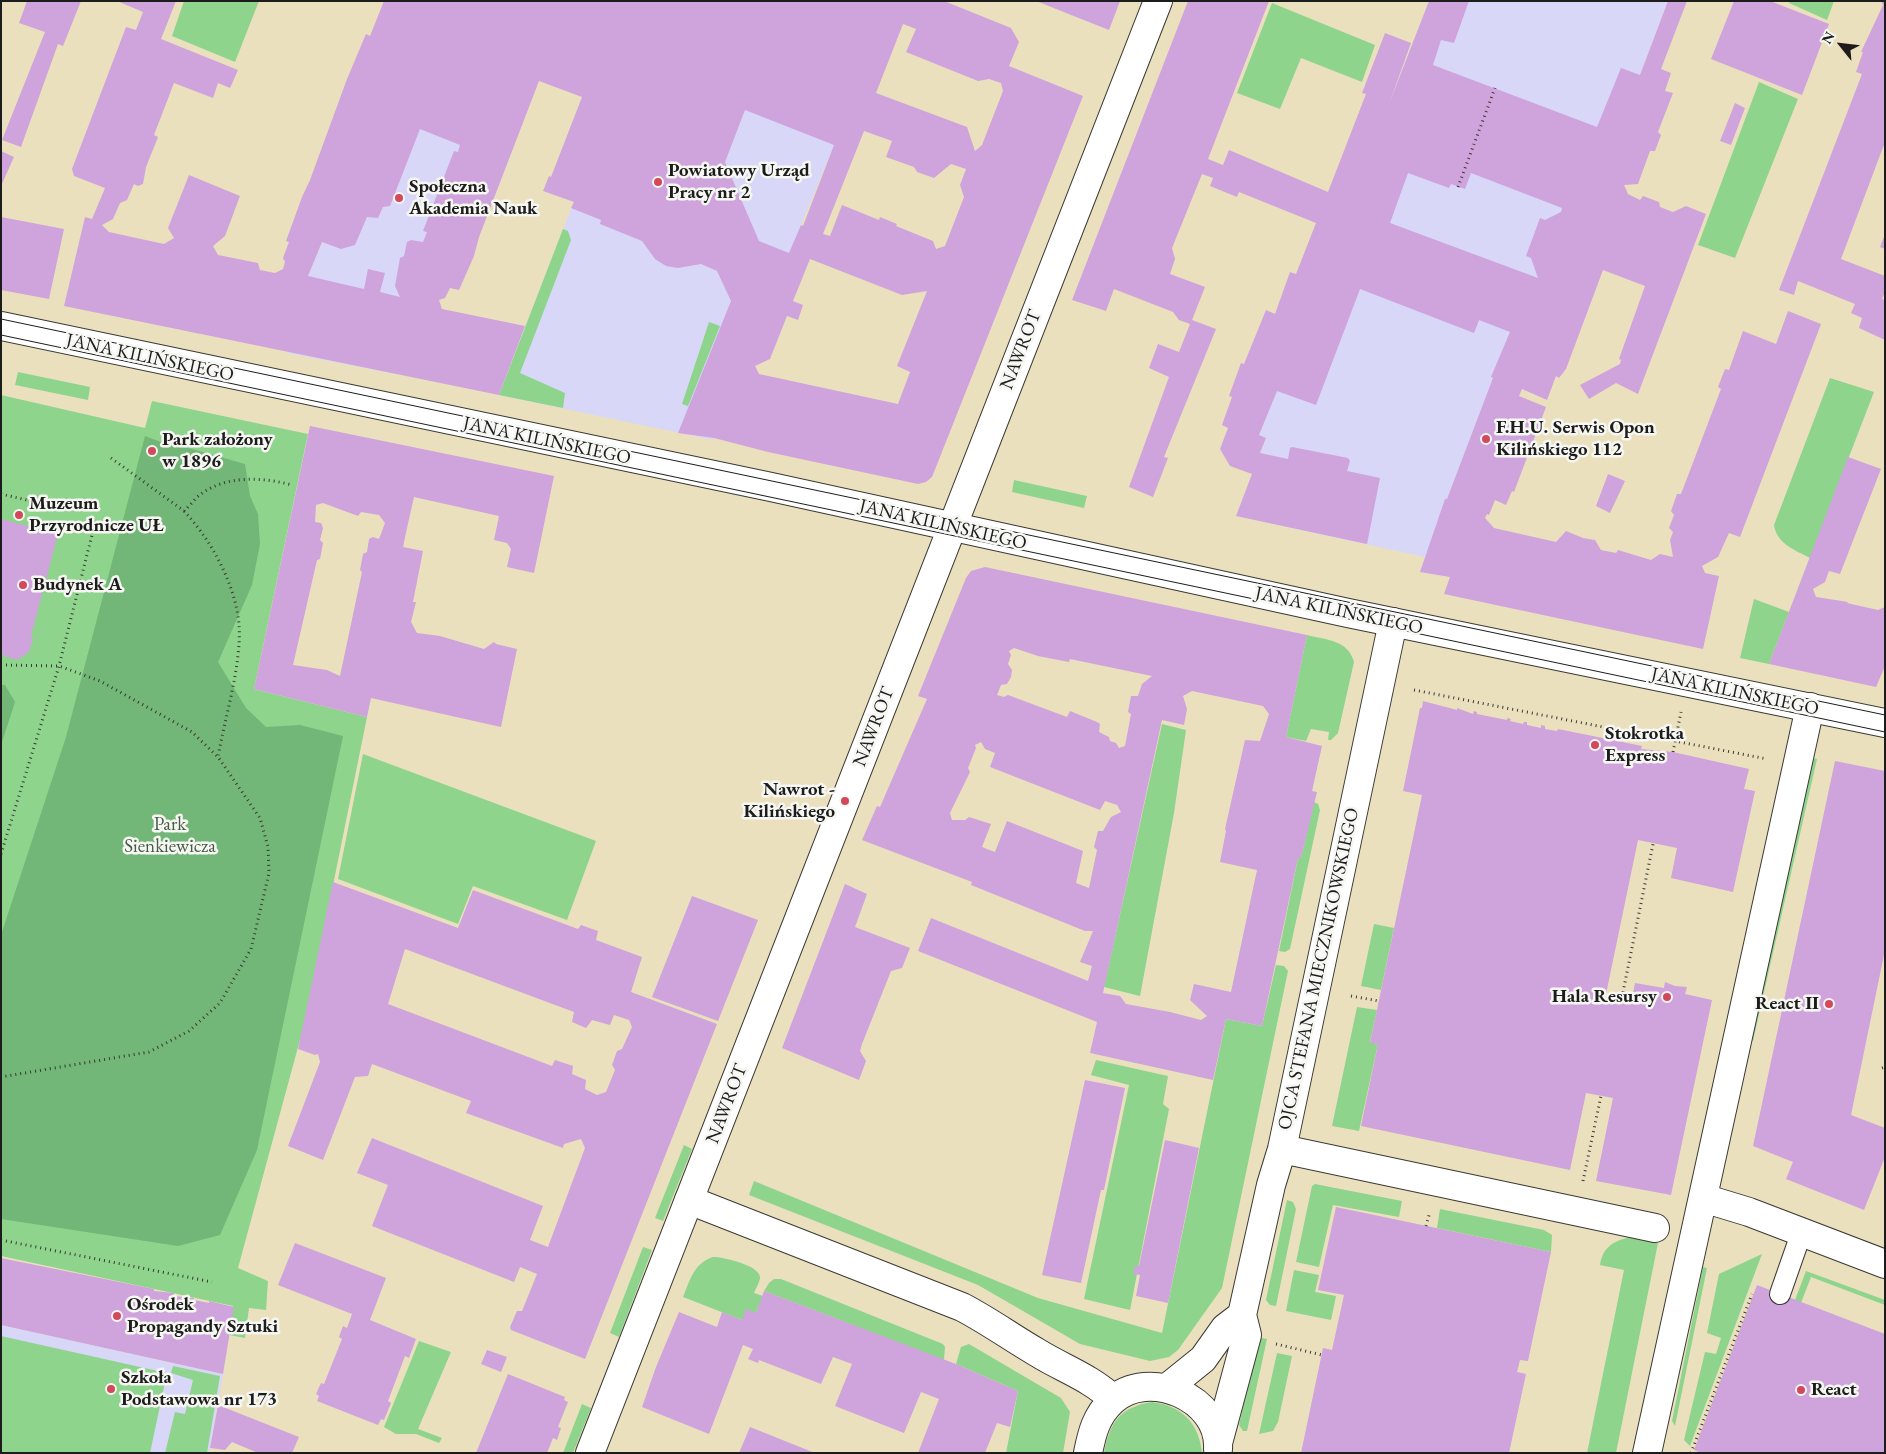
<!DOCTYPE html>
<meta charset="utf-8">
<style>
body{margin:0}
#map{position:relative;width:1886px;height:1454px;overflow:hidden;background:#eae0be;font-family:"EB Garamond",serif}
canvas{display:block}
.frame{position:absolute;inset:0;border:2px solid #1c1c1c;pointer-events:none}
.north{position:absolute;left:1816px;top:20px;width:50px;height:50px;-webkit-text-stroke:4px #f6f6f2;paint-order:stroke;rotate:299deg;font-size:14px;font-weight:700;line-height:20px;text-align:center;color:#1c1c1c}
.north::after{content:'';display:block;margin:auto;width:18px;height:22px;background:#1c1c1c;clip-path:polygon(50% 0,100% 100%,50% 72%,0 100%)}
</style>
<div id="map">
<canvas width="1886" height="1454"></canvas>
<div class="frame"></div>
<div class="north">N</div>
</div>
<script>
const g = document.querySelector('canvas').getContext('2d');
g.lineJoin = 'round';
function paint(path, color) {
  g.fillStyle = color;
  g.fill(path, 'evenodd');
}
function trace(path, color, width, dash) {
  g.strokeStyle = color;
  g.lineWidth = width;
  g.lineCap = dash ? 'butt' : 'round';
  g.setLineDash(dash || []);
  g.stroke(path);
}
function write(font, color, halo, rows, align = 'center') {
  g.font = font + ' "EB Garamond",serif';
  g.lineWidth = 5;
  g.setLineDash([]);
  g.textBaseline = 'middle';
  g.strokeStyle = halo;
  g.fillStyle = color;
  for (const [text, x, y, turn = 0] of rows) {
    g.save();
    g.translate(x, y);
    g.rotate((+turn || 0) * Math.PI / 180);
    g.textAlign = isNaN(turn) ? turn : align;
    if (halo) g.strokeText(text, 0, 0);
    g.fillText(text, 0, 0);
    g.restore();
  }
}
paint(new Path2D(`
 M417,1h473l-56,144 -121,295 -214,-45 124,-320 -103,-41 -129,339 -104,-20 21,-77 69,-168z
 M1429,1h239l-218,576 -30,-5 5,-15 -189,-41 30,-78 -7,-3z
 M1,1325l222,49 -14,79h-208z`), '#d8d7f8');
paint(new Path2D(`
 M184,1h75l-24,61 -63,-26z
 M1790,1h44l-7,19 -38,-17z
 M1272,3l103,42 -13,37 -61,-24 -21,51 -43,-16z
 M1759,82l39,17 -63,159 -37,-13z
 M563,229l5,2 3,9 -51,133 45,20 -2,15 -64,-13z
 M709,322l11,4 -32,80 -6,-2z
 M18,372l72,15 -2,13 -73,-15z
 M1830,378l44,14 -64,166c-15,-8 -33,-14 -36,-33z
 M1,395l144,33 7,-27 156,33 -54,255 113,28 -60,297 -69,254 30,13 -2,29 -17,-2 -4,30 -16,-3 4,-29 -232,-50z
 M1014,480l73,16 -3,12 -72,-16z
 M1754,599l35,13 -20,52 -29,-6z
 M1307,635c20,5 41,5 47,27l-16,71 -7,7h-3l1,-8 -18,-3 -5,12 -20,-4z
 M1162,724l24,6 -12,83 -34,183 -36,-9z
 M363,754l233,87 -29,79 -94,-34 -15,38 -120,-45z
 M1806,756l11,3 -64,282 -10,-3z
 M1314,802l4,2 2,6 -30,139 -5,3 -6,-1 19,-93h3z
 M1374,924l20,4 -13,62 -20,-4z
 M1276,965l8,1 4,5 -66,317 -44,62 -9,7 -19,4 -70,-17 -102,-59 -229,-90 5,-14 284,117 124,35 64,-314 36,7z
 M1357,1007l20,3 -7,32 8,2 -19,87 -27,-5z
 M1096,1060l72,16 -5,28 6,5 -39,201 -46,-11 45,-214 -38,-10z
 M684,1145l8,4 -29,72 -8,-3z
 M1315,1184l87,17 -3,16 -66,-12 -14,62 -23,-5 16,-76z
 M1287,1200l6,2 3,7 -20,97 -6,-1 -4,-5z
 M1440,1209l104,21 8,5 -1,17 -114,-24z
 M1631,1237l27,6 -42,210h-29l37,-183 -24,-5c3,-18 13,-24 31,-28z
 M643,1247l9,3 -33,87 -9,-4z
 M1762,1254l-72,192 -6,-6 21,-88 11,2 5,-16 -14,-5 12,-59z
 M713,1257c10,0 46,8 47,20 0,5 -4,11 -6,16l9,3 -7,17 -14,7 -59,-23c7,-17 11,-34 30,-40z
 M1703,1267l4,1 -32,158 -3,-5z
 M1294,1270l25,5 -4,17 21,4 -5,24 -45,-9z
 M1806,1271l79,29v5l-74,-28 -10,26 -6,-3z
 M774,1279h7l162,65 2,3 -1,13 -180,-69 5,-8z
 M1,1336l166,37 -17,80h-149z
 M1262,1338l5,1 -20,92h-4l-4,-6 19,-86z
 M419,1341l32,11 -33,77 24,9 -3,5 -23,-9h-20l-12,-7z
 M969,1344l92,54 9,14 -7,41h-57l12,-62 -62,-27 5,-17z
 M1277,1353l15,3 -14,66 -5,9 -14,3z
 M173,1366l47,10 -13,77h-42l10,-41 10,2 8,-34 -22,-7z
 M1152,1402c30,4 47,21 50,51h-98c6,-31 16,-46 48,-51z
 M582,1404l9,4 -18,45h-10z`), '#8ed48d');
paint(new Path2D(`
 M145,436l21,8 19,3 60,17 5,32 8,18 2,30 -8,41 -34,77 28,46 20,19 34,-2 43,11 -86,414 -37,85 -42,11 -177,-27v-284l65,-198z
 M1,685h4l10,17 -14,43z`), '#72b678');
paint(new Path2D(`
 M27,1h54l-18,45 -5,-2 -37,103 -19,-7 43,-108 -26,-9z
 M117,1h59l-15,38 77,31 -8,18 -12,-5 -5,15 -39,-15 -20,52 4,2 -12,30 -3,17 -5,2 -4,-2 -7,16 -7,3 -7,16 -11,6 7,7 55,12 10,-6 -6,-10 21,-53 51,21 -15,40 -12,10 5,9 40,8 2,7 15,3 8,-4 2,-7 -2,-4 6,-16 -3,-1 16,-44 8,-17 37,-101 19,-45 4,2 14,-35h560l67,27 8,14 -10,24 74,30 -151,381 -6,5 -8,2 -150,-32 -54,-14 -36,-5 53,-132 -14,-30 -16,-7 -23,4 -12,-2 -11,-7 -13,-18 -42,-17 1,-4 -30,-12 3,-6 -31,-11 6,-15 2,1 31,-80 -43,-16 -60,156 -5,19 -15,34 -9,-2 -5,10 -6,2 3,9 83,17 -26,69 -435,-89 21,-89 7,2 13,-31 -31,-12 -2,-7 54,-142 10,3 7,-18zM903,24l13,5 -10,23 72,29 11,-2 12,4 2,8 -21,54 -7,6 -8,-24 -91,-34zM745,110l89,35 -31,81 -2,-1 -12,28 -30,-12 -34,-79zM420,129l40,16 -2,7 -4,-1 -31,80 4,1 -4,10 -12,-2 -4,2 -3,14 -4,2 -5,28 5,11 -20,-5 5,-19 -17,-4 -4,20 -56,-13 14,-34 19,7 14,-4 12,-28 11,1 5,-11 7,-1zM864,131l28,10 -6,16 28,10 3,5 17,6 17,-14 15,5 -6,16 4,12 -19,49 -9,3 -3,-8 -37,-15 1,-2 -17,-7 -1,3 -37,-15 -12,31 -7,-2zM810,259l92,36 25,-4 -30,75 13,6 -12,32 -139,-30 -4,-8 15,-7 17,-43 11,4 5,-15 -10,-4z
 M1036,1h84l-11,29z
 M1188,1h81l-61,158 15,6 6,-15 99,42 38,-98 -4,-1 23,-60 26,10 -22,61 40,-103h40l-15,42 -13,-3 -8,25 164,62 24,-59 19,7 28,-74h19l-26,68 10,4 -6,18 8,2 -15,39 3,3 -6,16h-5l-12,33 -14,1 4,9 12,6 3,-4 16,6 1,5 13,5 13,-6 20,8 -68,180 -22,-11 -27,16 -9,-14 40,-21 1,-4 -2,-1 26,-73 -42,-16 -37,99 -7,9 -3,-2 -9,24 -25,-11 -3,7 27,11 -32,85 -2,-1 -6,14 -11,-5 -6,15 -2,-1 -2,4 9,10 62,14 10,-11 17,7 12,2 6,10 15,3 2,-3 33,10 9,-6 13,3 -3,-17 3,-8 -4,-4 5,-13 -3,-4 6,-17h4l40,-105 -3,-2 7,-18 4,1 14,-39 33,13 12,-33 33,13 -81,213 -11,-4 -11,24 -16,9 3,7 14,3 -16,73 -259,-55 6,-17 -30,-5 25,-73h2l46,-121 -2,-1 19,-45 -31,-12 -5,13 -114,-44 -44,116 -39,-14 -18,44 7,3 -6,15 28,6 2,-11 2,-1 56,11 2,3 -3,10 33,7 -13,66 -131,-28 16,-42 -22,-8 -10,-17 8,-21 -6,-3 10,-28 -3,-1 12,-33 3,1 22,-54 9,4 15,-42 6,2 20,-51 -77,-31 -2,5 -27,-11 3,-8 -11,-4 -30,74 3,11 -5,15 35,13 -13,33 24,9 -46,113 -6,15 4,1 -15,39 -24,-10 40,-110 -20,-9 9,-24 21,8 11,-28 -11,-4 -6,-8 -59,-23 -8,22 -34,-11zM1408,173l41,15 2,-4 14,5 6,-16 91,35 -1,4 -16,8 -5,-2 -14,38 5,2 7,20 -148,-55z
 M1734,1h36l59,23 -27,71 -91,-36z
 M1881,1h4v141l-44,117 44,17v16l-3,7 3,1v40l-26,-12 3,-10 -11,-5 4,-9 -57,-23 -4,14 -15,-5 83,-216 -6,-2 7,-20h-2l22,-47z
 M1735,103l10,5 -14,37 -11,-4z
 M1,151l13,6 -13,29z
 M1,217l63,12 -15,70 -48,-9z
 M1885,234v15l-5,-2z
 M310,426l244,50 -20,97 -27,-6 4,-18 -4,-6 -13,-3 5,-24 -85,-19 -7,31 -4,19 20,4 -10,51h3l-5,20 6,11 23,3 44,13 10,-7 2,2 21,5 -16,78 -130,-29 -4,19 -113,-28zM323,503l35,13 3,-4 18,3 6,8 -6,16 -6,-2 -4,2 -2,13 -4,2 -3,16 2,2 -22,104 -13,-6 -34,-5 24,-105 3,-1 3,-16 -3,-3 3,-12 -2,-5 -6,-1 1,-17z
 M1848,457l33,12 -41,105 -11,-3 -4,11 -12,7 3,8 32,5 -1,1 31,7 7,-3v59l-9,21 -107,-23z
 M1608,474l17,7 -15,32 -14,-7z
 M1,519l57,15 -27,102 2,3 -4,13 -12,8 -13,-4 -3,-4z
 M985,567l322,68 -21,102 36,9 -10,45 5,1 -16,66h-3l-36,168 -36,-7 -13,61 -123,-27 7,-31 -179,-71 13,-33 157,63 4,-15 -12,-4 13,-31h-8l-114,-46 1,-3 -110,-42 15,-34 3,1 47,-108 -9,-3 48,-118 5,-7zM1014,648l24,8 31,6 1,-3 82,17 -10,8 -4,12h-7l-3,16 3,2 -6,32 -6,2 -3,-5 -6,-2 -1,-4 -10,-5 1,-8 -3,-2 -27,-11 -3,6 -59,-22 -4,2 -7,-2 4,-10 6,-1 4,-7 1,-7 -4,-6 3,-9 -2,-4zM1192,691l71,15 6,8 -9,27 -15,-1 -20,89 1,2 -6,31 37,8 -26,122 -37,-8 -4,16 17,16 -6,4 -31,-8 -44,-8 -6,-8 -17,-3 59,-273 22,5 3,-16 -4,-13zM981,742l4,7 10,4 -5,14 110,43 5,-9 12,4 4,7 -10,5 -8,14h-5l-4,16 3,3 -8,38 -13,-5 7,-32 -76,-30 -12,31 -13,-5 9,-23 -22,-7 -4,3h-13l-2,-7 20,-41 -2,-4 8,-20 -1,-3z
 M1423,701l34,9v-2l16,6 1,-3 3,1v2l30,6v-2l4,1 -1,2 13,3 1,-2h3v3l14,3v-3l4,1v3l12,2 1,-2 84,17 -1,3 32,3 76,17 -5,20 11,2 -22,101 -62,-14 6,-30 -39,-8 -33,159 26,5 4,-21 29,5 1,-6 10,4 12,1 -2,7 27,6 -41,195 -75,-14 17,-83 -27,-5 -16,77 -209,-44 17,-82 -8,-1 52,-248 -19,-4 17,-83h2z
 M1835,761l50,10v179l-34,165 34,13v29l-21,53 -78,-31 7,-17 -40,-16z
 M333,882l125,46 15,-38 105,39 3,-4 17,6 -2,9 46,17 -11,35 86,32 -132,335 -74,-29 -1,-3 7,-16h5l15,-37 -17,-7 -6,15 -142,-56 16,-41 -31,-12 15,-35 171,68 -13,34 18,7 37,-99 -4,-9 -17,5 -1,4 -97,-35 5,-12 -99,-37 -4,12 -13,1 -32,83 -35,-14 32,-84 -2,-8 -3,1 -17,-6zM405,949l169,63 -2,10 14,6 6,-8 18,5 4,-10 15,5 3,7 -10,22 -5,2 -5,14 3,5 -9,22 -9,3 -12,-6 1,-9 -14,-6 1,-8 -18,-6 -3,6 -164,-62z
 M845,884l22,10 -12,33 55,21 -8,20 -11,3 -29,73 -2,7 6,10 -7,19 -77,-32z
 M692,896l66,24 -40,101 -66,-24z
 M1085,1080l40,8 -21,102h-3l-20,93 -39,-8z
 M1165,1140l34,8 -31,155 -32,-7 4,-21 -7,-1 2,-8h4z
 M1336,1207l215,45 -23,109 -8,-1 -3,12 9,2 -17,79h-208l22,-105 9,2 12,-55 -26,-5z
 M295,1243l91,35 -16,42 46,19 -7,19 -4,-2 -17,45 3,2 -7,17 -3,-1 -3,6 -61,-24 2,-5 -3,-2 5,-11 3,1 18,-45 -3,-2 4,-11 4,2 5,-14 -74,-29z
 M1,1258l153,31v2l20,2v3l20,2v2l15,3v-2l25,6 -11,67 -222,-49z
 M1757,1285l128,49v119h-184l-7,-3z
 M764,1291l192,73 62,27 -8,36 -13,-4 -12,30h-67l21,-54 -18,-7 -17,41 -69,-27 17,-42 -19,-7 -12,27 -62,-24 -1,3 -10,-4 5,-10 -10,-4 -34,89 -67,-27 14,-40 23,-55 38,15 5,-15 20,8 4,-11 10,4z
 M487,1350l20,7 -6,15 -20,-8z
 M508,1374l57,23 -1,3 4,2 -10,25 3,1 -4,12 -4,-2 -6,15h-71z
 M218,1405l81,32 -7,16h-34l-26,-11 -7,8 -15,-2z
 M750,1427l65,26h-76z`), '#cfa3dc');
const lane = new Path2D(`
 M1780,1294l22,-63`);
const street = new Path2D(`
 M1282,1149l373,79
 M1703,1198l46,14 136,52
 M689,1200l273,107c27,14 50,31 76,46 26,16 53,25 75,46
 M1167,1388l36,-29 22,-31 17,-13
 M1218,1443l29,-108 -5,-20 29,-130 11,-36 111,-527
 M1088,1453c4,-20 8,-37 24,-52 36,-34 109,-3 106,48
 M1647,1453l163,-746`);
const secondary = new Path2D(`
 M1,326l770,161 577,126 537,110
 M590,1453l568,-1452`);
trace(lane, '#3b3934', 22);
trace(street, '#3b3934', 30);
trace(secondary, '#3b3934', 30);
trace(new Path2D(`
 M1458,187l37,-99
 M111,458l73,53c6,-5 11,-13 17,-17 26,-19 61,-17 91,-9
 M1,494l30,7
 M184,511c27,29 51,72 55,113 3,39 -14,93 -21,133
 M1,665l58,1 41,15 92,51 26,25 42,61 8,29 1,26 -18,76 -31,54 -31,28 -40,21 -148,25
 M1414,690l353,69
 M1673,752l8,-40
 M1,854l58,-188 37,-147
 M1351,996l28,5
 M1621,1002l32,-158
 M1882,1068l3,-1
 M1583,1181l18,-85
 M1426,1226l4,-14
 M1,1240l211,42
 M1276,1344l46,11
 M1691,1453l61,-159`), '#3b3934', 3, [1, 4]);
trace(lane, '#fff', 20);
trace(street, '#fff', 28);
trace(secondary, '#fff', 28);
trace(new Path2D(`
 M1,319l1884,396
 M1,335l1884,397`), '#1c1c1c', 1);
for (const [x, y, r, color] of [
 [658,182,5,"#d1495b"],
 [399,198,5,"#d1495b"],
 [1486,439,5,"#d1495b"],
 [152,451,5,"#d1495b"],
 [19,515,5,"#d1495b"],
 [23,585,5,"#d1495b"],
 [1595,745,5,"#d1495b"],
 [845,801,5,"#d1495b"],
 [1667,997,5,"#d1495b"],
 [1829,1004,5,"#d1495b"],
 [117,1316,5,"#d1495b"],
 [111,1389,5,"#d1495b"],
 [1801,1390,5,"#d1495b"]
]) {
  const dot = new Path2D();
  dot.arc(x, y, r, 0, 2 * Math.PI);
  g.fillStyle = color;
  g.fill(dot);
  trace(dot, '#f6f6f2', 2);
}
write('bold 19px', '#1c1c1c', '#f6f6f2', [
 ["Powiatowy Urząd",668,171],
 ["Pracy nr 2",668,193],
 ["Społeczna",409,187],
 ["Akademia Nauk",409,209],
 ["F.H.U. Serwis Opon",1496,428],
 ["Kilińskiego 112",1496,450],
 ["Park założony",162,440],
 ["w 1896",162,462],
 ["Muzeum",29,504],
 ["Przyrodnicze UŁ",29,526],
 ["Budynek A",33,585],
 ["Stokrotka",1605,734],
 ["Express",1605,756],
 ["Nawrot -",835,790,"right"],
 ["Kilińskiego",835,812,"right"],
 ["Hala Resursy",1657,997,"right"],
 ["React II",1819,1004,"right"],
 ["Ośrodek",127,1305],
 ["Propagandy Sztuki",127,1327],
 ["Szkoła",121,1378],
 ["Podstawowa nr 173",121,1400],
 ["React",1811,1390]
], 'left');
write('19px', '#1c1c1c', '#f6f6f2', [
 ["NAWROT",1021,350,-69],
 ["JANA KILIŃSKIEGO",150,358,12],
 ["JANA KILIŃSKIEGO",547,441,12],
 ["JANA KILIŃSKIEGO",943,525,13],
 ["JANA KILIŃSKIEGO",1339,611,12],
 ["JANA KILIŃSKIEGO",1735,692,12],
 ["NAWROT",874,727,-69],
 ["OJCA STEFANA MIECZNIKOWSKIEGO",1319,969,-78],
 ["NAWROT",727,1104,-69]
]);
write('19px', '#445c44', '#f6f6f2', [
 ["Park",170,825],
 ["Sienkiewicza",170,847]
]);
</script>
